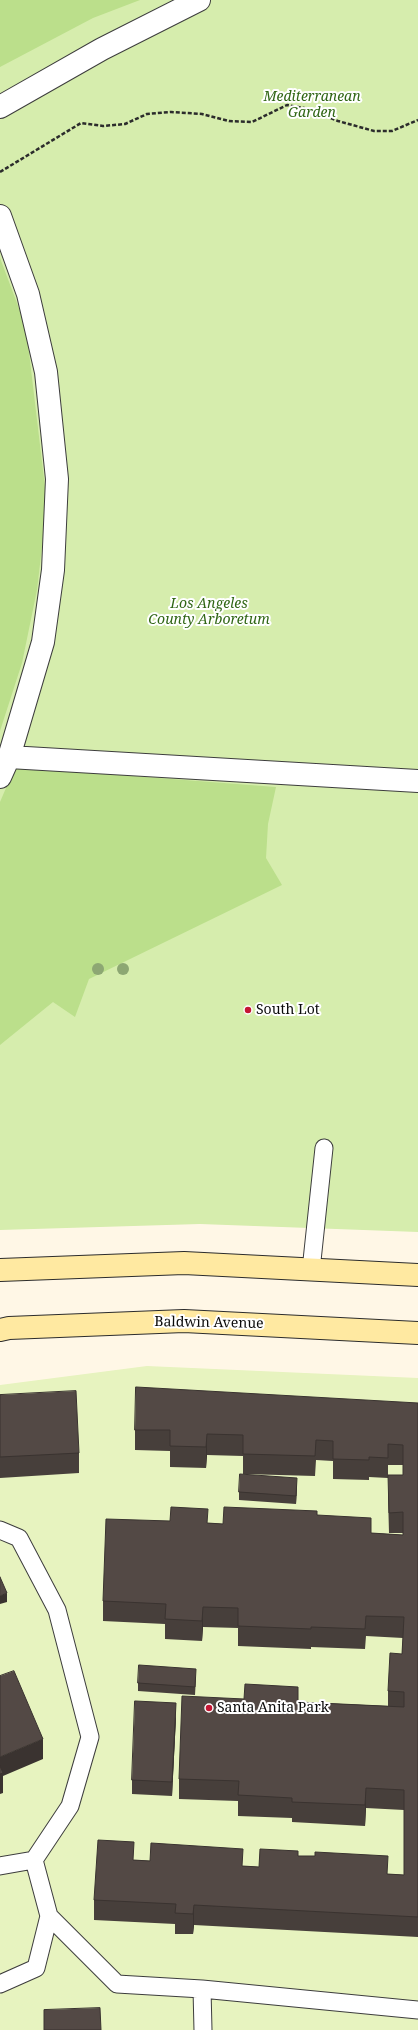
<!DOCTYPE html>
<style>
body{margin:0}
canvas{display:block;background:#fff7e6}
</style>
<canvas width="418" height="2030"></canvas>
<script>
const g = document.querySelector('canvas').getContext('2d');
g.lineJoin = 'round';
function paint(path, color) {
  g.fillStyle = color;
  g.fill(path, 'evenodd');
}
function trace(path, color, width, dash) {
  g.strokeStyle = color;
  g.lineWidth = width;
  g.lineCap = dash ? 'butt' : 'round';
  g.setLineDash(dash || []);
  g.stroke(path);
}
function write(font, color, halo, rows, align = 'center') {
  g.font = font + ' "Noto Serif",serif';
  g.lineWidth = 4;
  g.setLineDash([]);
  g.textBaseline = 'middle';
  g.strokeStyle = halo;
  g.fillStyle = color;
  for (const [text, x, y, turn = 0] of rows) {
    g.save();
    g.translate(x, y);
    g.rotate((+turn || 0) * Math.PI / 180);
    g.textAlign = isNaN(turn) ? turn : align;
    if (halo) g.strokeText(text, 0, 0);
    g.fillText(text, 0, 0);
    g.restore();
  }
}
paint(new Path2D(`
 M0,0h418v1232l-218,-8 -200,6z`), '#d6edad');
paint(new Path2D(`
 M0,0h140l-47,18 -93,49z
 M0,258l26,69 21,177 -10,86 -15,73 -22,68z
 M15,767l261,20 -8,37 -2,34 16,27 -193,94 -14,38 -22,-15 -53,43v-243z`), '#bbdf8b');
paint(new Path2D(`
 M147,1366l271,12v652h-418v-645z`), '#e7f3bf');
const lane = new Path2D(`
 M311,1270l13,-122
 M0,1530l19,8 38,72 33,127 -20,69 -36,54 15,56 68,68 85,5 216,21
 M0,1866l34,-6
 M0,1984l36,-16 13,-52
 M202,1989l1,41`);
const street = new Path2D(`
 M0,107l102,-58 97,-49
 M0,216l28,78 18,78 11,107 -4,91 -10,72 -34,115 -9,20
 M9,757l409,24`);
const secondary = new Path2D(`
 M0,1270l184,-7 234,12
 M0,1330l9,-2 175,-7 234,12`);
trace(lane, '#3d3d3d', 19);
trace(street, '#3d3d3d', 24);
trace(secondary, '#2c2c2c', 24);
trace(new Path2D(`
 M0,172l81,-49 22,3 22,-2 22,-10 24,-2 31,2 27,7 23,1 35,-17 22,4 29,12 36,10h18l26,-11`), '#2c2c2c', 2.5, [4, 2]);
trace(lane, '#fff', 17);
trace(street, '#fff', 22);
trace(secondary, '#ffe9a1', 22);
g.fillStyle = '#8da773';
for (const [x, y] of [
 [98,969],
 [123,969]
]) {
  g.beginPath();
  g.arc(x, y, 6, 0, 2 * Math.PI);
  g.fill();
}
paint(new Path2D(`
 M0,1395l79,58v20l-79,5z
 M418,1403v534l-224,-12 -1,9h-18v-10l-81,-4v-20l40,-40 125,7 39,-11 90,18 16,1v-65l-38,-2 -1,18 -73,-4v-4l-54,-2v-15l-59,-2v-20l119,-77 90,4v-15l14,-37 1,-16 -37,-2 -1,13 -54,-2v2l-73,-3v-18l-35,-1 -1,14 -37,-2v-15l-62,-3v-20l105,-78 15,1 94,-9 54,18 32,2v-2h-14l-1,-37 15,-21v-10h-15v13l-19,-1v3l-36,-1v-18l-17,-1 -1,16 -72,-2v-18l-36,-1 -1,13 -36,-1v-16l-35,-1v-20z
 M297,1486l-1,18 -57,-4v-8z
 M196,1677l-1,18 -57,-4v-8z
 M176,1717l-4,79 -40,-2v-14z`), '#473f3b');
paint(new Path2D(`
 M207,1434v21l-1,13v-21z
 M297,1478v8l-1,18v-8z
 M7,1593v9l-7,2v-8z
 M203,1607v20l-1,14v-20z
 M176,1703v14l-4,79v-14z
 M43,1739v20l-40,17v17l-3,1v-37z
 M366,1788v20l-1,18v-21z
 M194,1905v20l-1,9v-20z`), '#3a3330');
const building = new Path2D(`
 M136,1387l282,16v514l-224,-12 -1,9 -18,-1 1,-9 -82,-4 4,-60 36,2 -1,18 17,1 1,-18 92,6 -1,17 17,1 1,-18 38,2v5h17v-4l73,4 -1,18 17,1v-85l-38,-2 -1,17 -73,-3v-4l-54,-3 1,-14 -60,-2 3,-83 62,3 1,-15 53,3v15l106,5v-15l-16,-1 2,-38 12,1 2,-37 -38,-1 -1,13 -54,-2v2l-73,-3v-18l-35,-1 -1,14 -37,-2 1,-15 -63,-3 3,-82 64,2 1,-14 37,2 -1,14 16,1 1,-17 93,4v4l54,3v15l32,2v-23l-14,1 -1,-38h15v-30l-15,-1v14l-19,-1v3l-36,-1v-18l-17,-1 -1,16 -72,-2v-19l-36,-1 -1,13 -36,-1v-16h-35z
 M76,1391l3,62 -79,4v-62z
 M240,1474l57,4 -1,18 -57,-4z
 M0,1577l7,16 -7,3z
 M139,1665l57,4 -1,18 -57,-4z
 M14,1671l29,68 -43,18v-81z
 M135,1701l41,2 -4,79 -40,-2z
 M0,1766l3,7 -3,1z
 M100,2008l1,22h-57v-20z`);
paint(building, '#534945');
trace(building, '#3a3330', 1);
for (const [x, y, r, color] of [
 [248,1010,4,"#c51634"],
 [209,1708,4,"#c51634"]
]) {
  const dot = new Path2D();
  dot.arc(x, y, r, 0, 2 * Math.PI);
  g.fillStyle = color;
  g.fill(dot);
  trace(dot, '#fff', 1.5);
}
write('italic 14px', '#306615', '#fff', [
 ["Mediterranean",312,97],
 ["Garden",312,113],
 ["Los Angeles",209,604],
 ["County Arboretum",209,620]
]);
write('14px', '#0a0a0a', '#fff', [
 ["South Lot",256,1010],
 ["Santa Anita Park",217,1708]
], 'left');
write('14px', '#0a0a0a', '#fff', [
 ["Baldwin Avenue",209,1323,1]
]);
</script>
